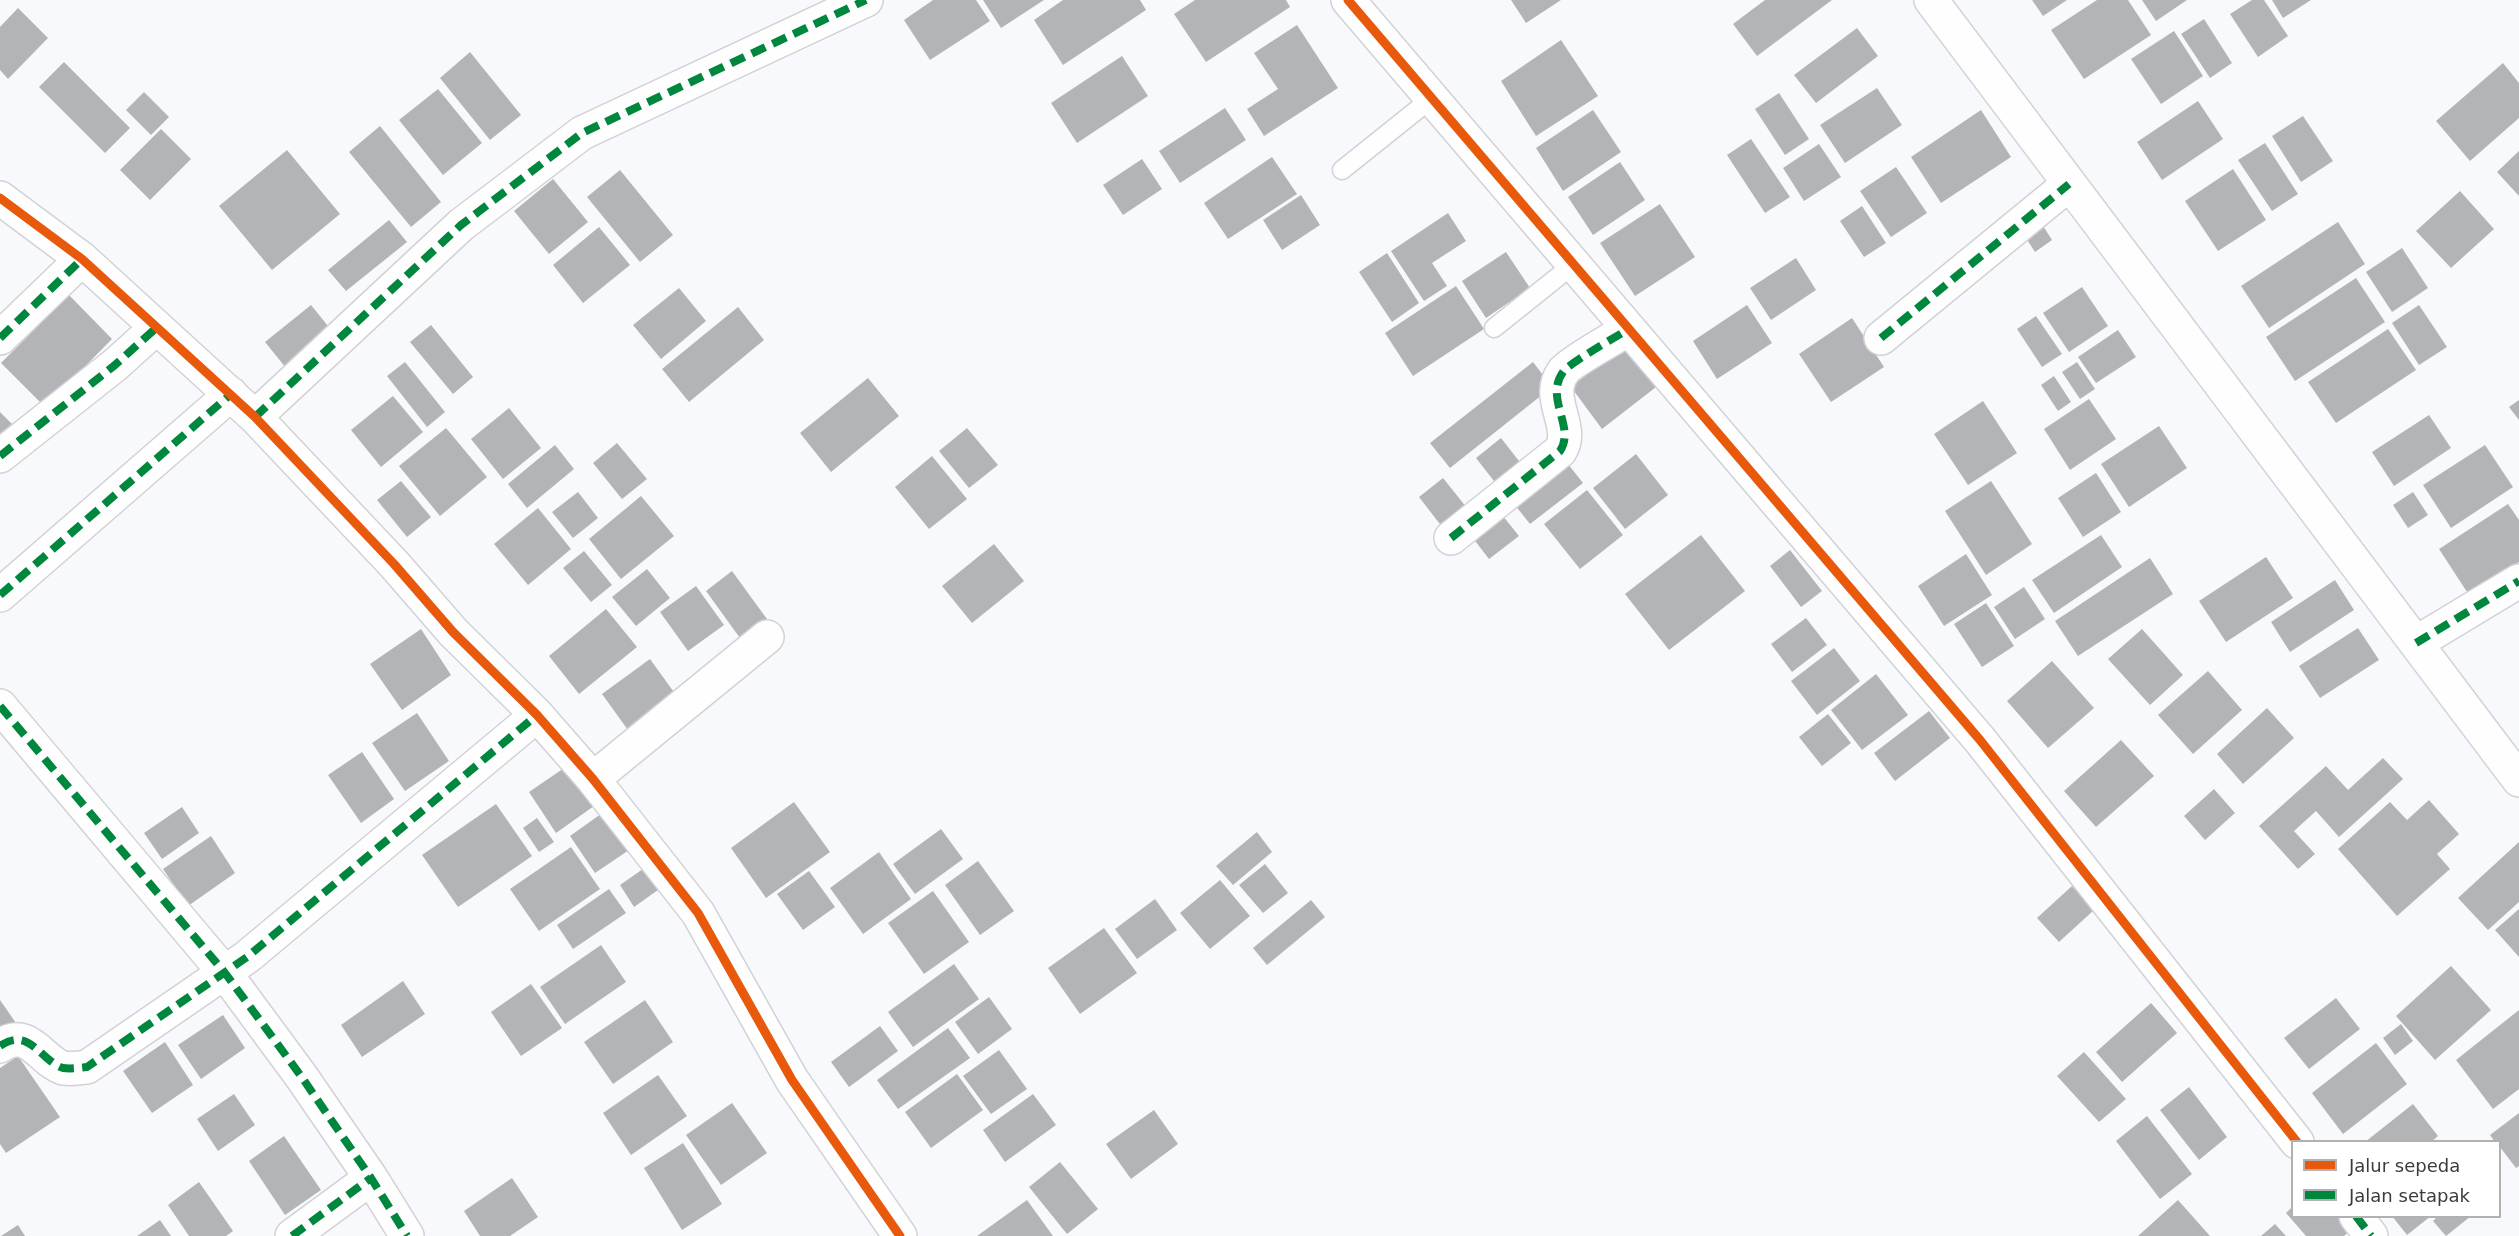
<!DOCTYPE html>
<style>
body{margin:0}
#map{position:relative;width:2519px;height:1236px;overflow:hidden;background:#f8f9fc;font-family:"DejaVu Sans",sans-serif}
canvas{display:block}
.legend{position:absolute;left:2291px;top:1140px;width:210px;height:78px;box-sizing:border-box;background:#fff;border:2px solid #b1b1b2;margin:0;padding:8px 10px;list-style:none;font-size:18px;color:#3b3c3f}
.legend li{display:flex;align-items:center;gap:12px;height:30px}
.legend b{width:30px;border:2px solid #b1b1b2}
</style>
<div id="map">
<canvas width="2519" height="1236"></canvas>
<ul class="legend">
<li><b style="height:8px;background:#e8590c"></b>Jalur sepeda</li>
<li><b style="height:8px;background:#00873e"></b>Jalan setapak</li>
</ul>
</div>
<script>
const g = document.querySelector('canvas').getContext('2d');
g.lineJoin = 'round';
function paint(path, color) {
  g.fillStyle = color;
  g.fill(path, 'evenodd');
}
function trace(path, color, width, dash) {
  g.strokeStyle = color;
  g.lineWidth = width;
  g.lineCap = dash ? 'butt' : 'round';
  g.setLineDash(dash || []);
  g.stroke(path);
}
paint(new Path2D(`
 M933,0h43l14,21 -60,39 -26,-40z
 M983,0h61l-43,28z
 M1063,0h77l6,10 -83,55 -29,-45z
 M1195,0h91l4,7 -84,55 -32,-48z
 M1511,0h50l-35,23z
 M1765,0h67l-75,56 -24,-32z
 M2032,0h35l-24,16z
 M2097,0h31l23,35 -67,44 -33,-49z
 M2142,0h45l-31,21z
 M2252,0h12l24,36 -30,21 -28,-43z
 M2272,0h39l-28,18z
 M18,8l30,30 -40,41 -8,-9v-43z
 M2204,19l28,44 -22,15 -29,-44z
 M1297,25l41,63 -74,48 -17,-27 31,-20 -24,-36z
 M1857,28l21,28 -62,47 -22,-28z
 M2174,31l29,45 -42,28 -30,-45z
 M1561,40l37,56 -62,40 -35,-55z
 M470,52l51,63 -31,25 -50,-62z
 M1122,56l26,40 -71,47 -26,-40z
 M64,62l66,66 -25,25 -66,-66z
 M2503,63l16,20v35l-49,43 -34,-40z
 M1877,88l25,37 -57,38 -25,-38z
 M438,89l44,54 -39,32 -44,-55z
 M144,92l25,25 -18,18 -25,-25z
 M1779,93l30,46 -24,16 -30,-46z
 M2198,101l25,38 -61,41 -25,-38z
 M1225,108l21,32 -66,43 -21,-32z
 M1593,110l28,42 -58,39 -27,-43z
 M1981,110l30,47 -70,46 -30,-46z
 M2303,116l30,45 -32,21 -29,-46z
 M380,126l61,76 -30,25 -62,-75z
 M161,129l30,30 -41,41 -30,-30z
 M1751,139l39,58 -25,16 -38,-58z
 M2265,143l33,51 -26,17 -34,-51z
 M1819,144l22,33 -37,24 -21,-33z
 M287,150l53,64 -68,56 -53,-64z
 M2519,151v45l-22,-24z
 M1272,157l25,37 -69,45 -24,-36z
 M1142,159l20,30 -39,26 -20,-30z
 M1620,162l25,38 -52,35 -25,-38z
 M1896,167l31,46 -36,24 -31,-46z
 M2233,169l33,51 -48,31 -33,-50z
 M620,170l53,65 -33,27 -53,-65z
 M553,179l35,43 -39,32 -35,-43z
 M2460,191l34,38 -43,39 -35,-37z
 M1301,195l19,30 -38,25 -19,-30z
 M1660,204l35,53 -60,39 -35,-53z
 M1862,206l24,37 -22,14 -24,-36z
 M1448,213l18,28 -34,22 15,23 -23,15 -33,-50z
 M389,220l18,22 -61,49 -18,-21z
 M2040,221l12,19 -17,12 -13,-20z
 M2338,222l27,42 -96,64 -28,-42z
 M599,227l31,38 -47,38 -30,-38z
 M2402,248l26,40 -36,24 -26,-40z
 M1506,252l24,36 -44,30 -24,-37z
 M1387,253l32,50 -27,19 -33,-50z
 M1796,258l20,32 -45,30 -21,-32z
 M2356,278l29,44 -90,59 -29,-44z
 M1456,286l28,43 -71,47 -28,-43z
 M2082,287l26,39 -39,26 -26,-39z
 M679,288l27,33 -45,38 -28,-34z
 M69,295l43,44 -67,68 -44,-44z
 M311,305l21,26 -46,37 -21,-26z
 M1747,305l25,38 -55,36 -24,-38z
 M2419,305l28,42 -28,18 -27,-42z
 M738,307l26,33 -75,62 -27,-33z
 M2036,316l26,38 -20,13 -25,-38z
 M1852,318l32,49 -53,35 -32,-48z
 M431,325l42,52 -20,17 -43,-52z
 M2388,329l28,41 -80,53 -28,-41z
 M2118,330l18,27 -40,26 -18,-26z
 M1623,346l33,41 -54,42 -31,-42z
 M405,362l40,50 -18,15 -40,-51z
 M1533,362l19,25 -102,81 -20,-25z
 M2077,362l18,27 -15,10 -18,-27z
 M2054,376l17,26 -13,9 -17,-26z
 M868,378l31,38 -68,56 -31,-39z
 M393,396l30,36 -42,35 -30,-37z
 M2089,399l27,40 -46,31 -26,-41z
 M2519,400v20l-10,-13z
 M1983,401l34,52 -49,32 -34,-51z
 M509,408l32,40 -38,31 -32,-40z
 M0,412l13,13 -13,13z
 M2429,415l22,33 -57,38 -22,-34z
 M2159,426l28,42 -58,39 -28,-43z
 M446,428l41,49 -47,39 -41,-50z
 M967,428l31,37 -29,23 -30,-37z
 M1501,438l25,32 -25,20 -25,-32z
 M617,443l30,36 -25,20 -29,-36z
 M555,445l19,24 -47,39 -19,-24z
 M2485,445l28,42 -62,41 -28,-43z
 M1636,454l32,41 -43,34 -32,-41z
 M932,456l35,43 -38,30 -34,-42z
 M1564,459l19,24 -53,41 -19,-24z
 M2096,473l25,39 -38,25 -25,-39z
 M1443,478l28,35 -25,19 -27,-35z
 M401,481l30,36 -24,20 -30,-37z
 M1991,481l41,63 -46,31 -41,-64z
 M1587,490l36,45 -43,34 -36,-45z
 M578,492l20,26 -25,20 -21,-26z
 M2413,492l15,23 -20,13 -15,-23z
 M641,496l33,40 -53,43 -32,-40z
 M2508,504l11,16v42l-50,33 -30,-46z
 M538,508l33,41 -43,36 -34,-41z
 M1498,510l21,26 -30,23 -20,-26z
 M1701,535l44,56 -76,59 -44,-56z
 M2101,535l21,32 -68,46 -22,-33z
 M994,544l30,37 -52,42 -30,-37z
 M1790,550l32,41 -21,16 -31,-41z
 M584,551l28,34 -21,17 -28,-34z
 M1966,554l26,41 -48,31 -26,-40z
 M2266,557l27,41 -67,44 -27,-41z
 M2150,558l23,36 -95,62 -23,-35z
 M647,569l23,29 -34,28 -24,-29z
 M732,571l40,55 -27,19 -39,-54z
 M2335,580l19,30 -64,42 -19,-30z
 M696,586l28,39 -36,26 -28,-39z
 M2024,587l21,32 -30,20 -21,-32z
 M1986,603l28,43 -32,21 -28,-43z
 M606,609l31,38 -58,47 -30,-38z
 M1806,618l21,27 -35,27 -21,-28z
 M2358,628l21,32 -59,38 -21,-32z
 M421,629l30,46 -49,35 -32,-46z
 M2142,629l41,46 -33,30 -42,-46z
 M1834,648l26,33 -43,34 -26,-34z
 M650,659l26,36 -48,35 -26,-36z
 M2052,661l42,47 -46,40 -41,-47z
 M2208,671l34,39 -49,44 -35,-39z
 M1876,674l32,41 -46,35 -31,-40z
 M2267,708l27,30 -51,46 -26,-30z
 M1929,711l21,27 -55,43 -21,-28z
 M417,713l32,48 -44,30 -33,-48z
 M1828,714l23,29 -29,23 -23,-29z
 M2121,740l33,36 -58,51 -32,-36z
 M362,752l32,47 -33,24 -33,-48z
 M2383,758l20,21 -64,58 -23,-26 -22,20 21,23 -17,15 -39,-43 67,-60 22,24z
 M567,766l27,40 -38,27 -27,-41z
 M2214,789l21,24 -30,27 -21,-24z
 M2429,800l30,34 -22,20 13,15 -53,47 -59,-67 52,-47 17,18z
 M794,802l36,50 -64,46 -35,-50z
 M496,804l36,52 -74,51 -36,-52z
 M612,806l26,38 -43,29 -25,-37z
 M182,807l17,26 -37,26 -18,-26z
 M537,818l17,24 -15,10 -16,-24z
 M941,829l22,30 -48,35 -22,-30z
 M1257,832l15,20 -39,33 -17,-19z
 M211,836l24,37 -47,33 -25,-37z
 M2519,842v60l-31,28 -30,-32z
 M571,847l29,42 -61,42 -29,-42z
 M879,852l32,47 -48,35 -33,-46z
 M978,861l36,50 -34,24 -35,-50z
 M650,864l15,21 -31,22 -14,-22z
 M1265,864l23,29 -25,20 -24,-28z
 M809,871l26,36 -32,23 -26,-36z
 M1220,880l30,36 -40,33 -30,-36z
 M2072,886l22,24 -35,32 -22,-24z
 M609,889l17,24 -53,36 -16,-24z
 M933,891l36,51 -45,32 -36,-51z
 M1155,899l22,31 -40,29 -22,-30z
 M1311,900l14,17 -58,48 -14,-17z
 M2519,909v48l-24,-27z
 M1104,928l33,45 -57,41 -32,-46z
 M601,945l25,37 -61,42 -25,-37z
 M954,964l25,35 -66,48 -25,-35z
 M2451,966l40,44 -56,50 -39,-44z
 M403,981l22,33 -63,43 -21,-32z
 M531,984l31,44 -41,28 -30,-44z
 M989,997l23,32 -34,25 -23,-32z
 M2336,998l24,31 -51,40 -25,-31z
 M0,1000l16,23 -16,11z
 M645,1000l28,42 -60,42 -29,-42z
 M2151,1003l26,30 -55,49 -26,-30z
 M2519,1010v79l-26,20 -37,-49z
 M223,1015l22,33 -44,31 -23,-34z
 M2401,1024l12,17 -18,14 -12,-17z
 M880,1026l18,25 -49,36 -18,-25z
 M948,1028l22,30 -72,51 -21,-29z
 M165,1042l28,43 -41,28 -29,-42z
 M2376,1043l31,41 -64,50 -31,-41z
 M999,1050l28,39 -36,25 -28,-38z
 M2084,1052l42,47 -27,23 -42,-46z
 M18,1056l42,61 -54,36 -6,-9v-76z
 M957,1074l26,36 -52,38 -26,-36z
 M658,1075l29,41 -56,39 -28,-42z
 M2189,1087l38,50 -28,23 -39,-50z
 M234,1094l21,31 -37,26 -21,-32z
 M1033,1094l23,31 -51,37 -22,-32z
 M732,1103l35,50 -46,32 -35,-50z
 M2413,1104l25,32 -7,6h-66z
 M1154,1110l24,34 -47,35 -25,-35z
 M2519,1113v53l-3,2 -16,-21v-5h-5l-5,-7z
 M2147,1116l45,58 -32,25 -44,-58z
 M284,1136l37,54 -36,25 -36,-54z
 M683,1143l39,61 -40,26 -38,-62z
 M1060,1162l38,47 -31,25 -38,-47z
 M512,1178l26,39 -28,19h-30l-16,-25z
 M199,1182l34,49 -7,5h-37l-21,-31z
 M1027,1200l26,36h-76z
 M2178,1200l32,36h-72z
 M2292,1207v9h47l12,14 -7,6h-38l-20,-23z
 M2392,1216h39l-24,19z
 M2438,1216h33l-25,20 -13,-15z
 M160,1220l11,16h-34z
 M2275,1224l11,12h-25z
 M18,1225l7,11h-24z`), '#b3b4b7');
const service = new Path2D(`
 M1342,170l90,-72
 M1494,328l80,-64`);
const minor = new Path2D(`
 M1348,0l632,740 317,402
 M1931,0l588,780
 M0,198l82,61 173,158 139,147 59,68 84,83 56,64 105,134 94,167 108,156
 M0,338l82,-79
 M1881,338l188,-154
 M255,417l206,-192 121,-92 284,-133
 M0,456l115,-91 41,-37
 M1451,538l109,-87c16,-24 -16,-52 3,-79 5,-8 54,-36 66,-43
 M0,595l231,-201
 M2416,643l103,-62
 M0,706l225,267 76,103 70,102 36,58
 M593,779l174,-142
 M0,1046c29,-20 41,15 63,22 7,1 17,0 24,-1l160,-110 290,-242
 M2356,1216l15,20
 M292,1236l79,-58`);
trace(service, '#d2d2d6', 21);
trace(minor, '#d2d2d6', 36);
trace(service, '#fefeff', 18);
trace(minor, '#fefeff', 33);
trace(new Path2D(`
 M0,338l82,-79
 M1881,338l188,-154
 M255,417l206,-192 121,-92 284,-133
 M0,456l115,-91 41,-37
 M1451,538l109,-87c16,-24 -16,-52 3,-79 5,-8 54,-36 66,-43
 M0,595l231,-201
 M2416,643l103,-62
 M0,706l225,267 76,103 70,102 36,58
 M0,1046c29,-20 41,15 63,22 7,1 17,0 24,-1l160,-110 290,-242
 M2356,1216l15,20
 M292,1236l79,-58`), '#00873e', 8, [15, 8]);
trace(new Path2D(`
 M1348,0l632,740 317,402
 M0,198l82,61 173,158 139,147 59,68 84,83 56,64 105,134 94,167 108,156`), '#e8590c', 9);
</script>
